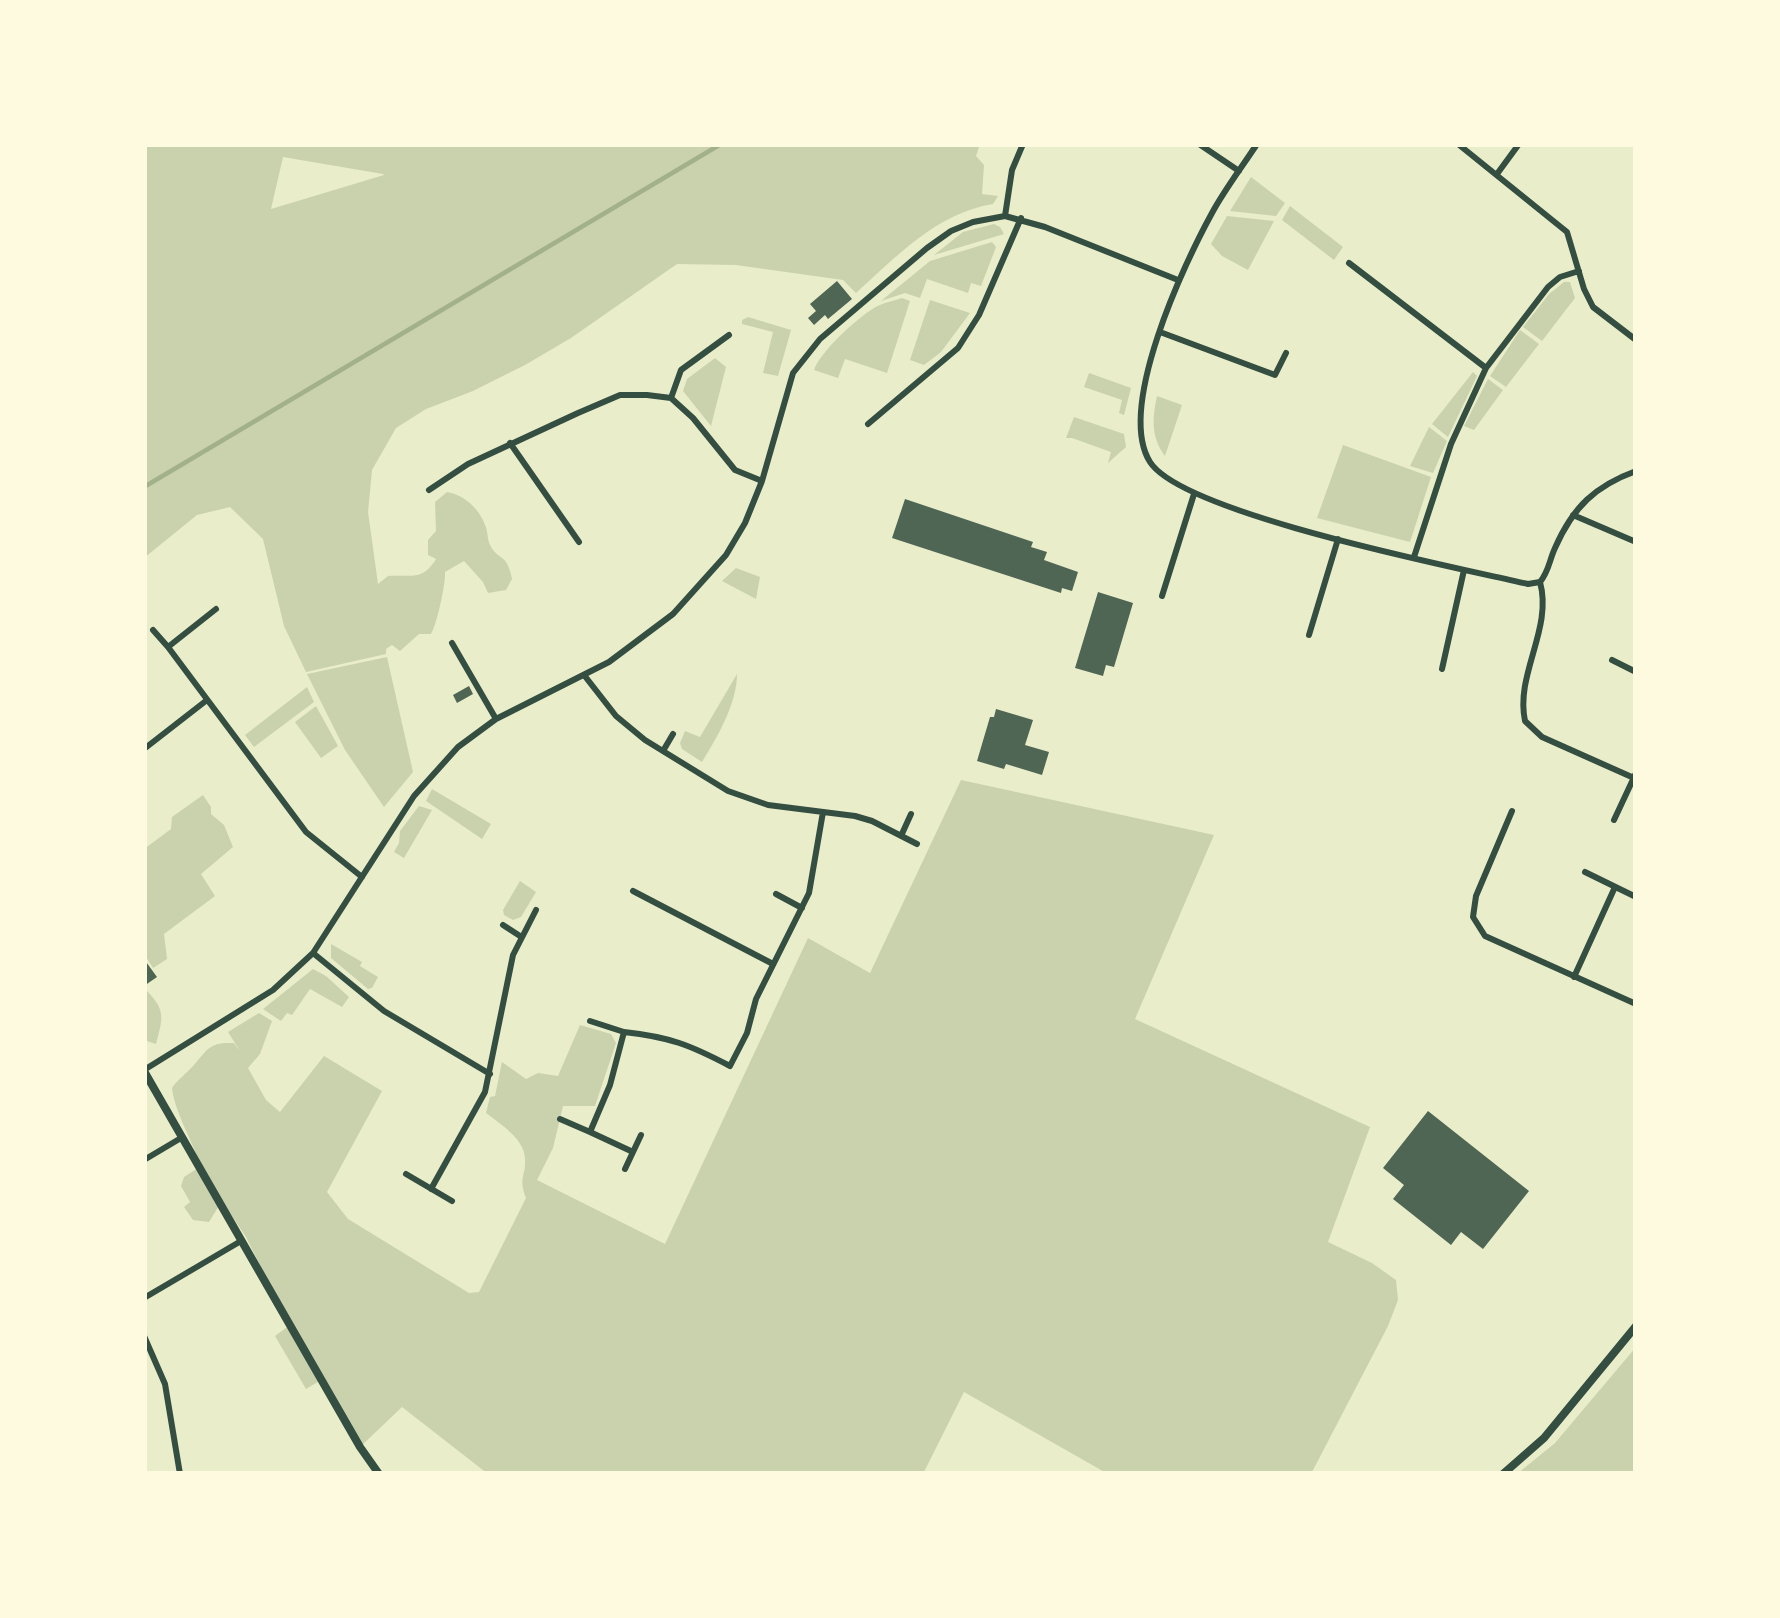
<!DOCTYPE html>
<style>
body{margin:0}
#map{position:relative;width:1780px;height:1618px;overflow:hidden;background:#e9edc9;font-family:"Exo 2",sans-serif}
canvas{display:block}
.frame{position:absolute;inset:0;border:147px solid #fefae0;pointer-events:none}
</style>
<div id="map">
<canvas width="1780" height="1618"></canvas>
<div class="frame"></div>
</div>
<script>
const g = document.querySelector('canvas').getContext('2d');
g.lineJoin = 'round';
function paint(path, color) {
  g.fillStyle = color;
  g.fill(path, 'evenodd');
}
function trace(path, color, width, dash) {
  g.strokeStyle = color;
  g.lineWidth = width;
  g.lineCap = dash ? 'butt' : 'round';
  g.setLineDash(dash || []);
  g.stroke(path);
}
paint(new Path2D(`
 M144,144h836l-4,12 8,9 -2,29 16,2 -5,8c-56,9 -96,52 -137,89l-13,-13 -107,-15 -59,-1 -106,74 -46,27 -52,26 -47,18 -30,19 -24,42 -4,42 10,72 10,-8c23,-2 34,6 48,-17l-8,-4v-15l8,-9 -1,-29 12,-10c17,3 32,16 38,33 3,6 2,14 5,20 8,16 17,7 22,34l-6,11 -18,3 -5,-11 -19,-21 -19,11c1,11 -8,52 -14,62h-12l-19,17 -8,-6 -6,4v5l-80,18 -22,-46 -21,-87 -33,-32 -33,8 -53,43zM283,157l100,17 1,1 -113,34z
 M1251,177l34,26 -9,13 -46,-5z
 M1290,206l53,41 -9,13 -52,-40z
 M1227,216l47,5 -26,49 -26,-14 -11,-12z
 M994,224l6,3 4,7 -70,21 29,-23z
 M992,242l4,5 -15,39 -10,-3 -3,10 -41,-14 -7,19 -15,-5 -24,8 49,-40z
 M1564,282h6l5,16 -33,43 -19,-14 26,-33z
 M902,298l8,3 -23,72 -42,-14 -7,19 -24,-8c6,-18 43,-52 60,-62 8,-5 19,-7 28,-10z
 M930,300l40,13 -29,39 -17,13 -14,-5z
 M748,317l43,13 -13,46 -15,-3 10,-41 -31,-8v-4z
 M1520,330l19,14 -33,43 -16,-11z
 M715,358l11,9 -15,59 -28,-35 4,-12z
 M1473,372l4,4 -29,61 -16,-13z
 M1089,373l42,15 -7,27 -5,-2 3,-13 -38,-13z
 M1488,379l15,11 -29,40 -10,-4z
 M1157,396l25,9 -17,51c-14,-19 -13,-37 -8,-60z
 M1074,417l50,17 2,13 -18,16 3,-11 -39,-14h-6z
 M1429,427l18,14 -14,32 -23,-7z
 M1343,445l88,32 -21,65 -93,-24z
 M736,568l24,9 -4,22 -34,-18z
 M387,657l26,115 -29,35 -39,-57 -38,-76z
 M737,674c0,29 -19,62 -35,88l-20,-13 -2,-6 5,-12 15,6z
 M307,687l7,15 -60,45 -9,-12z
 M316,706l22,40 -17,12 -26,-36z
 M961,780l253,55 -79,184 235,108 -42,115 44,21 24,17 2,20 -10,26 -77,148h-203l-144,-82 -41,82h-435l-86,-67 -42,40 -39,-67 -15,9 -31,-53 15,-11 -44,-88 -24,-36 -13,21 -16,-2 -9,-13 6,-5 -9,-16 3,-9 17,-11c-8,-23 -27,-56 -29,-78 6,-9 14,-14 21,-22 15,-17 16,-24 41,-23l6,8 -12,-19 31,-19 13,8 -12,33 -12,14 18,32 14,12 44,-56 58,35 -55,101 21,27 121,74 10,-1 47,-94c-8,-21 0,-21 -1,-39 0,-20 -25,-35 -39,-46l4,-16 5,-1 7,-34 24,17 12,-6 20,3 22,-51 31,9 5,9 -21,63h-32l-10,42 -16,32 128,64 143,-306 62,35z
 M432,789l59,35 -9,15 -56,-38z
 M203,795l8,12v7l13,11 9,22 -32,27 14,22 -51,38 3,25 -14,9 -9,-14v-105l27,-20 1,-12z
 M419,806l13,4 -28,48 -10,-6 5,-9 1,-12z
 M520,881l16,11 -15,25 -8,3 -9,-5 -1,-5z
 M331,944l31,18 -2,4 18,11 -6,11 -4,1 -37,-31z
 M313,969l13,7 23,21 -7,10 -32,-18 -18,26 -5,-2 -6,8 -18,-12z
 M146,990c20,20 17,28 10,54l-12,-4z
 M1636,1347v127h-119l38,-31z`), '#cad2ad');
trace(new Path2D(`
 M144,487l577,-343`), '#a3b18a', 4.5);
paint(new Path2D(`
 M837,281l15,18 -24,20 -3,-4 -11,10 -6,-7 8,-7 -6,-7z
 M905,499l128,43 -2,5 16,5 -3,8 34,12 -6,19 -10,-3 -1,5 -169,-55z
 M1098,592l35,11 -19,64 -8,-2 -3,11 -28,-8z
 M469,686l4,8 -16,9 -4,-8z
 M996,709l37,11 -8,25 24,7 -7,23 -36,-11 -2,5 -27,-8 13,-44h4z
 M144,959l13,18 -13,9z
 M1428,1111l101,80 -46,58 -22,-17 -10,13 -58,-46 11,-14 -21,-17z`), '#4f6655');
trace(new Path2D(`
 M1199,144l40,27
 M1257,144c-15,23 -32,45 -45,69 -28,51 -96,195 -62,249 33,52 309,106 378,122l12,-2c9,-11 9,-21 15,-34 18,-41 40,-62 81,-77
 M1458,144l109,88 17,57 9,18 43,33
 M1497,174l22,-30
 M1005,216l7,-46 11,-26
 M1349,263l137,105
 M1160,332l115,43 11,-22
 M671,398l10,-28 48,-35
 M868,424l90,-76 21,-33 42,-97
 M510,443l69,99
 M429,490l39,-26 110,-51 42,-18h27l24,3 22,20 42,52 27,11
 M1573,515l63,27
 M1414,557l37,-113 35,-76 62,-81 12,-10 19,-6
 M1540,582c13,47 -25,92 -15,139l17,16 92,41
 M1162,596l32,-102
 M216,609l-48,38 138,185 56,45
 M153,630l15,17
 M1309,635l29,-96
 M452,643l44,76
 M1612,660l24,12
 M1442,669l22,-99
 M584,675l32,41 29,24 83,51 40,14 87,11 17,5 45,23
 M144,749l63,-49
 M663,751l10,-17
 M1512,811l-36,85 -3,21 12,19 151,68
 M1614,820l22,-47
 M901,836l10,-22
 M1585,872l51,25
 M633,891l140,73
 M776,894l26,14
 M503,925l17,11
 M313,953l71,58 106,63
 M1574,977l41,-90
 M590,1021l34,11
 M144,1070l129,-80 40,-37 101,-157 44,-49 38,-28 113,-57 64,-48 53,-59 19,-32 17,-42 31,-108 27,-34 107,-91 24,-17 22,-9 32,-6 40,11 133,53
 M560,1119l30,13
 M633,1152l8,-17
 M144,1160l37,-22
 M625,1169l8,-17 -43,-20 20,-47 14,-53c46,5 66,13 106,34l17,-33 9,-34 53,-106 14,-81
 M406,1174l46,27
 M431,1189l54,-97 28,-137 23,-45
 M144,1298l97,-57
 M144,1336l21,48 15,90`), '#344e41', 6);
trace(new Path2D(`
 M144,1071l216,376 19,27
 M1503,1474l41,-36 92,-112`), '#344e41', 8);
</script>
